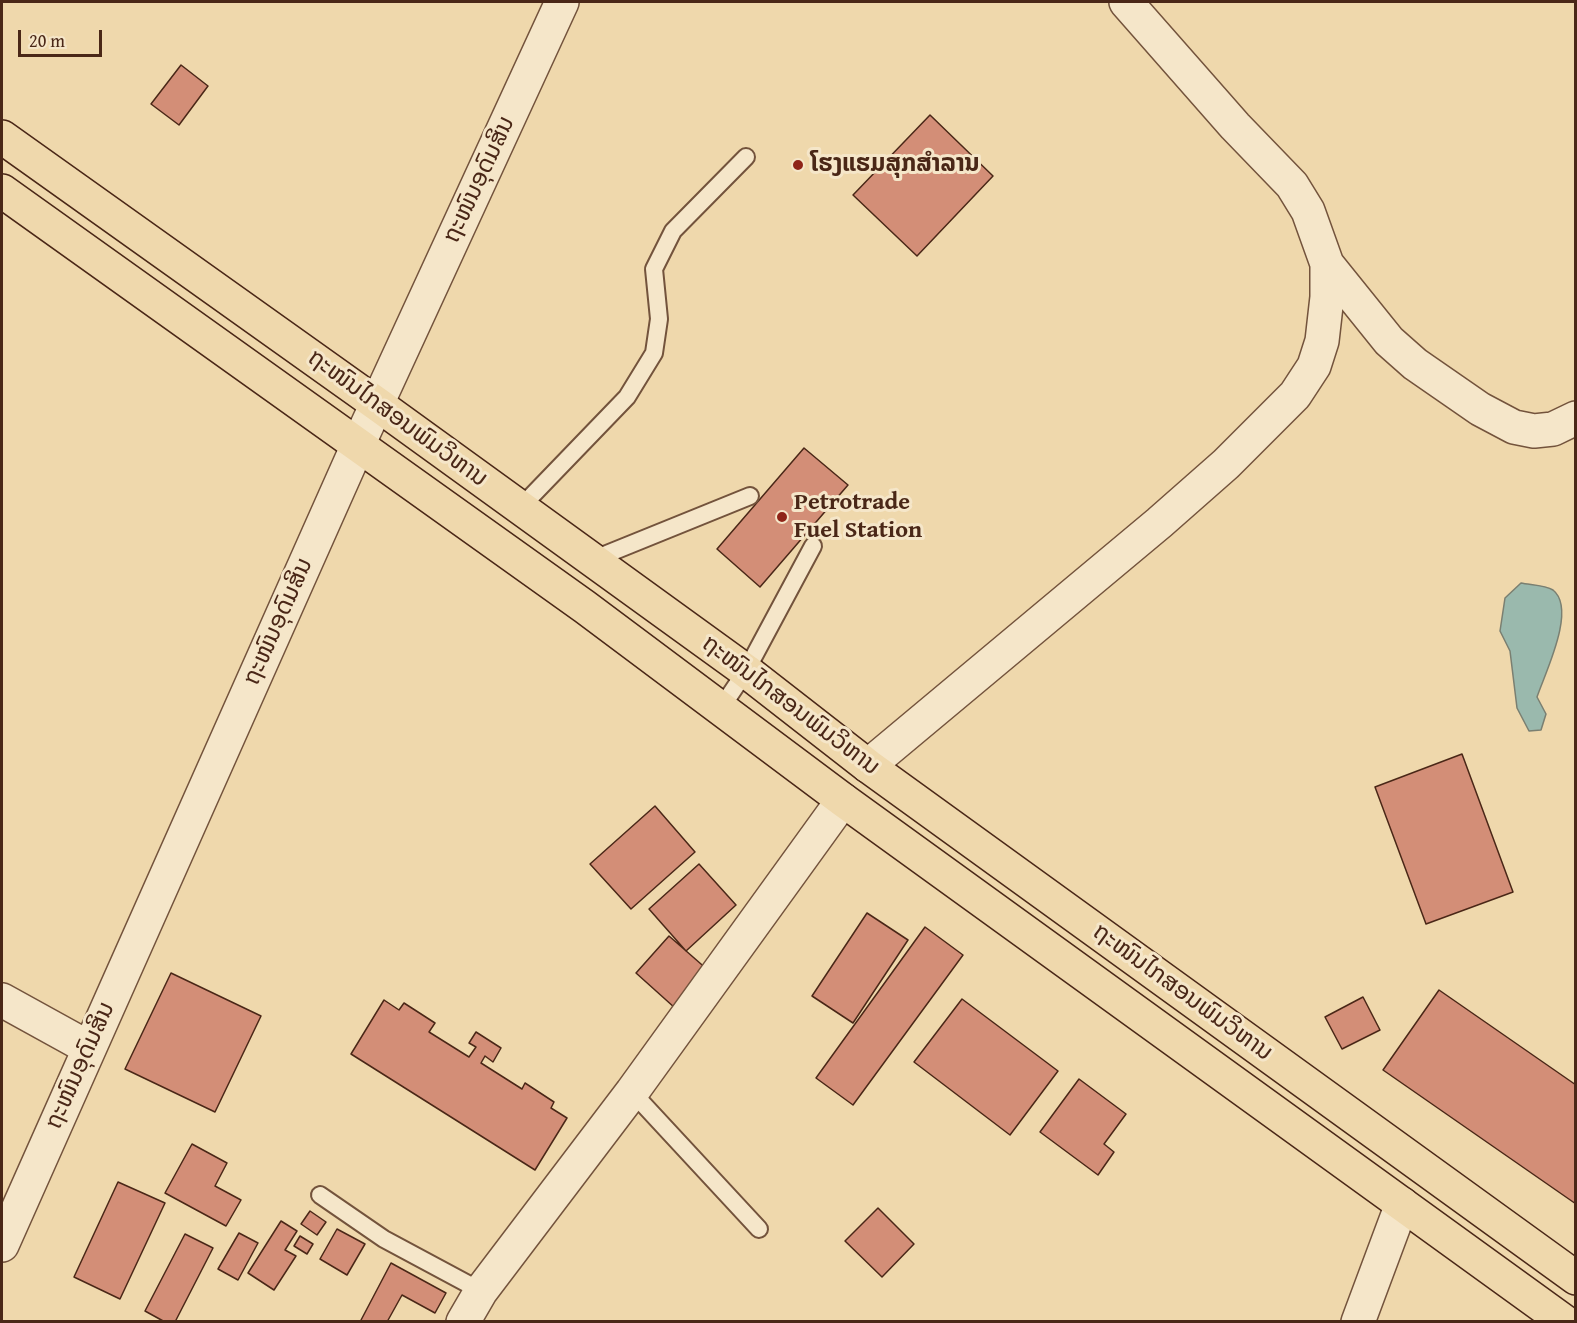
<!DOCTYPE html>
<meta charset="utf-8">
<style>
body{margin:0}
#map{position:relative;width:1577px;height:1323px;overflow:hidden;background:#efd8ac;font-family:"Gentium Book Plus",serif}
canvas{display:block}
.frame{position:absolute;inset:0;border:3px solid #4a2717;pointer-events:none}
.scale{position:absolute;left:18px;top:30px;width:84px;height:27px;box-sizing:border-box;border:3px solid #4a2717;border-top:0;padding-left:8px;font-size:18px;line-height:21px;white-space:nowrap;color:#4a2717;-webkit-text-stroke:4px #f5e6c9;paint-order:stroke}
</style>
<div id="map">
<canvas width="1577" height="1323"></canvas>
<div class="frame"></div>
<div class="scale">20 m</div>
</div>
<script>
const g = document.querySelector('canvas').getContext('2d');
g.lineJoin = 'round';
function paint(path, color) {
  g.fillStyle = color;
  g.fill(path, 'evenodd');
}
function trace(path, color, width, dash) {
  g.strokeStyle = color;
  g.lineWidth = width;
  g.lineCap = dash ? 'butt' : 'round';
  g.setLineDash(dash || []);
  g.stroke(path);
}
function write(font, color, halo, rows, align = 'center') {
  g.font = font + ' "Gentium Book Plus","Noto Sans Lao",serif';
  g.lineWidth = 6;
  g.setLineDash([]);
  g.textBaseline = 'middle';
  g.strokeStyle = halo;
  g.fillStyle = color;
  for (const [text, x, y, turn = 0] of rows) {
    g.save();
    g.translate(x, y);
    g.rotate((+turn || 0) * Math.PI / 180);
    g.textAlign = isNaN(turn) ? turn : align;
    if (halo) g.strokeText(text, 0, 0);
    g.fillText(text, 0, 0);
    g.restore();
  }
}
const water = new Path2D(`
 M1521,583c9,2 24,2 32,7 24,19 -8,83 -16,107l9,17 -5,16 -12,1 -12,-23 -7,-57 -10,-20 5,-33z`);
paint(water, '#9ab9ad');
trace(water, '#7a7f71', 1.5);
const building = new Path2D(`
 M181,65l27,21 -29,39 -28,-21z
 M930,115l63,61 -76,80 -64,-61z
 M804,448l44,37 -88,102 -43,-38z
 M1462,754l51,138 -87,32 -51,-137z
 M655,806l40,46 -64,57 -41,-45z
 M699,864l37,41 -50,46 -37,-42z
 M867,913l41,27 -55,83 -41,-27z
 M925,927l38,28 -110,150 -37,-27z
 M669,936l40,35 -34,37 -39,-35z
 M171,973l90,43 -46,96 -90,-43z
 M1439,990l137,95v119l-193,-134z
 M1363,997l17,33 -38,19 -17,-32z
 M962,999l96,72 -48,64 -96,-73z
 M384,1000l15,10 5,-7 31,20 -6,9 40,25 7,-10 -7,-4 7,-11 25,16 -8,14 -8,-6 -4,7 41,26 3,-6 29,19 -3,6 16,10 -32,52 -184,-116z
 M1079,1079l47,35 -22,30 10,8 -16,23 -58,-43z
 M192,1144l35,19 -12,23 26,14 -15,26 -61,-33z
 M118,1182l47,21 -45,96 -46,-22z
 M878,1208l36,36 -32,33 -37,-36z
 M310,1211l16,11 -9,13 -16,-11z
 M281,1221l16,10 -12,19 11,6 -22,34 -26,-17z
 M337,1229l28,15 -18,31 -27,-16z
 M239,1233l19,10 -20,37 -20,-11z
 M185,1234l28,14 -38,74h-10l-20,-11z
 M300,1236l13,8 -6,10 -13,-8z
 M391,1263l55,30 -11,20 -33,-18 -15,27h-27z`);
paint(building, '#d38e77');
trace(building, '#4a2717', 1.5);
const lane = new Path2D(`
 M520,508l107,-111 27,-44 5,-34 -5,-50 19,-38 73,-74
 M592,560l158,-64
 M721,708l25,-37 67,-125
 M632,1092l127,137
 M320,1195l64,44 97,52`);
const street = new Path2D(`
 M1327,264l62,77 26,23 65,45 34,18 20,4 19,-2 23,-11
 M868,766l291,-243 67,-59 69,-69 19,-29 8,-25 5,-44v-33l-19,-53 -16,-26 -57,-59 -109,-124
 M2,1000l87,48
 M2,1245l356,-800 204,-443
 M463,1322l18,-31 151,-199 211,-292
 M1358,1322l44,-118`);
const highway = new Path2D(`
 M2,137l375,267 369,267 122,95 708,512
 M2,191l583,416 258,193 722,522`);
trace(lane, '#73533c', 20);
trace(street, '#73533c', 36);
trace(highway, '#4a2717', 36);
trace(lane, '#f5e6c9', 16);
trace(street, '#f5e6c9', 33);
trace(highway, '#efd8ac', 33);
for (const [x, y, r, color] of [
 [798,165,6,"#8f2418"],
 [782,517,6,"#8f2418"]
]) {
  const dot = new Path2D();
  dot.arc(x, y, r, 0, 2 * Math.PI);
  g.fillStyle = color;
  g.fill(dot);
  trace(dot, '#f5e6c9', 2);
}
write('bold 24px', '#4a2717', '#f5e6c9', [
 ["ໂຮງແຮມສຸກສໍາລານ",810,165],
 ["Petrotrade",794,503],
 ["Fuel Station",794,531]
], 'left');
write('24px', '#4a2717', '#f5e6c9', [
 ["ຖະໜົນອຸດົມສິນ",480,180,-65],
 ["ຖະໜົນໄກສອນພົມວິຫານ",397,419,36],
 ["ຖະໜົນອຸດົມສິນ",279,622,-66],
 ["ຖະໜົນໄກສອນພົມວິຫານ",790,706,37],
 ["ຖະໜົນໄກສອນພົມວິຫານ",1182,993,36],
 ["ຖະໜົນອຸດົມສິນ",81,1066,-66]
]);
</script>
